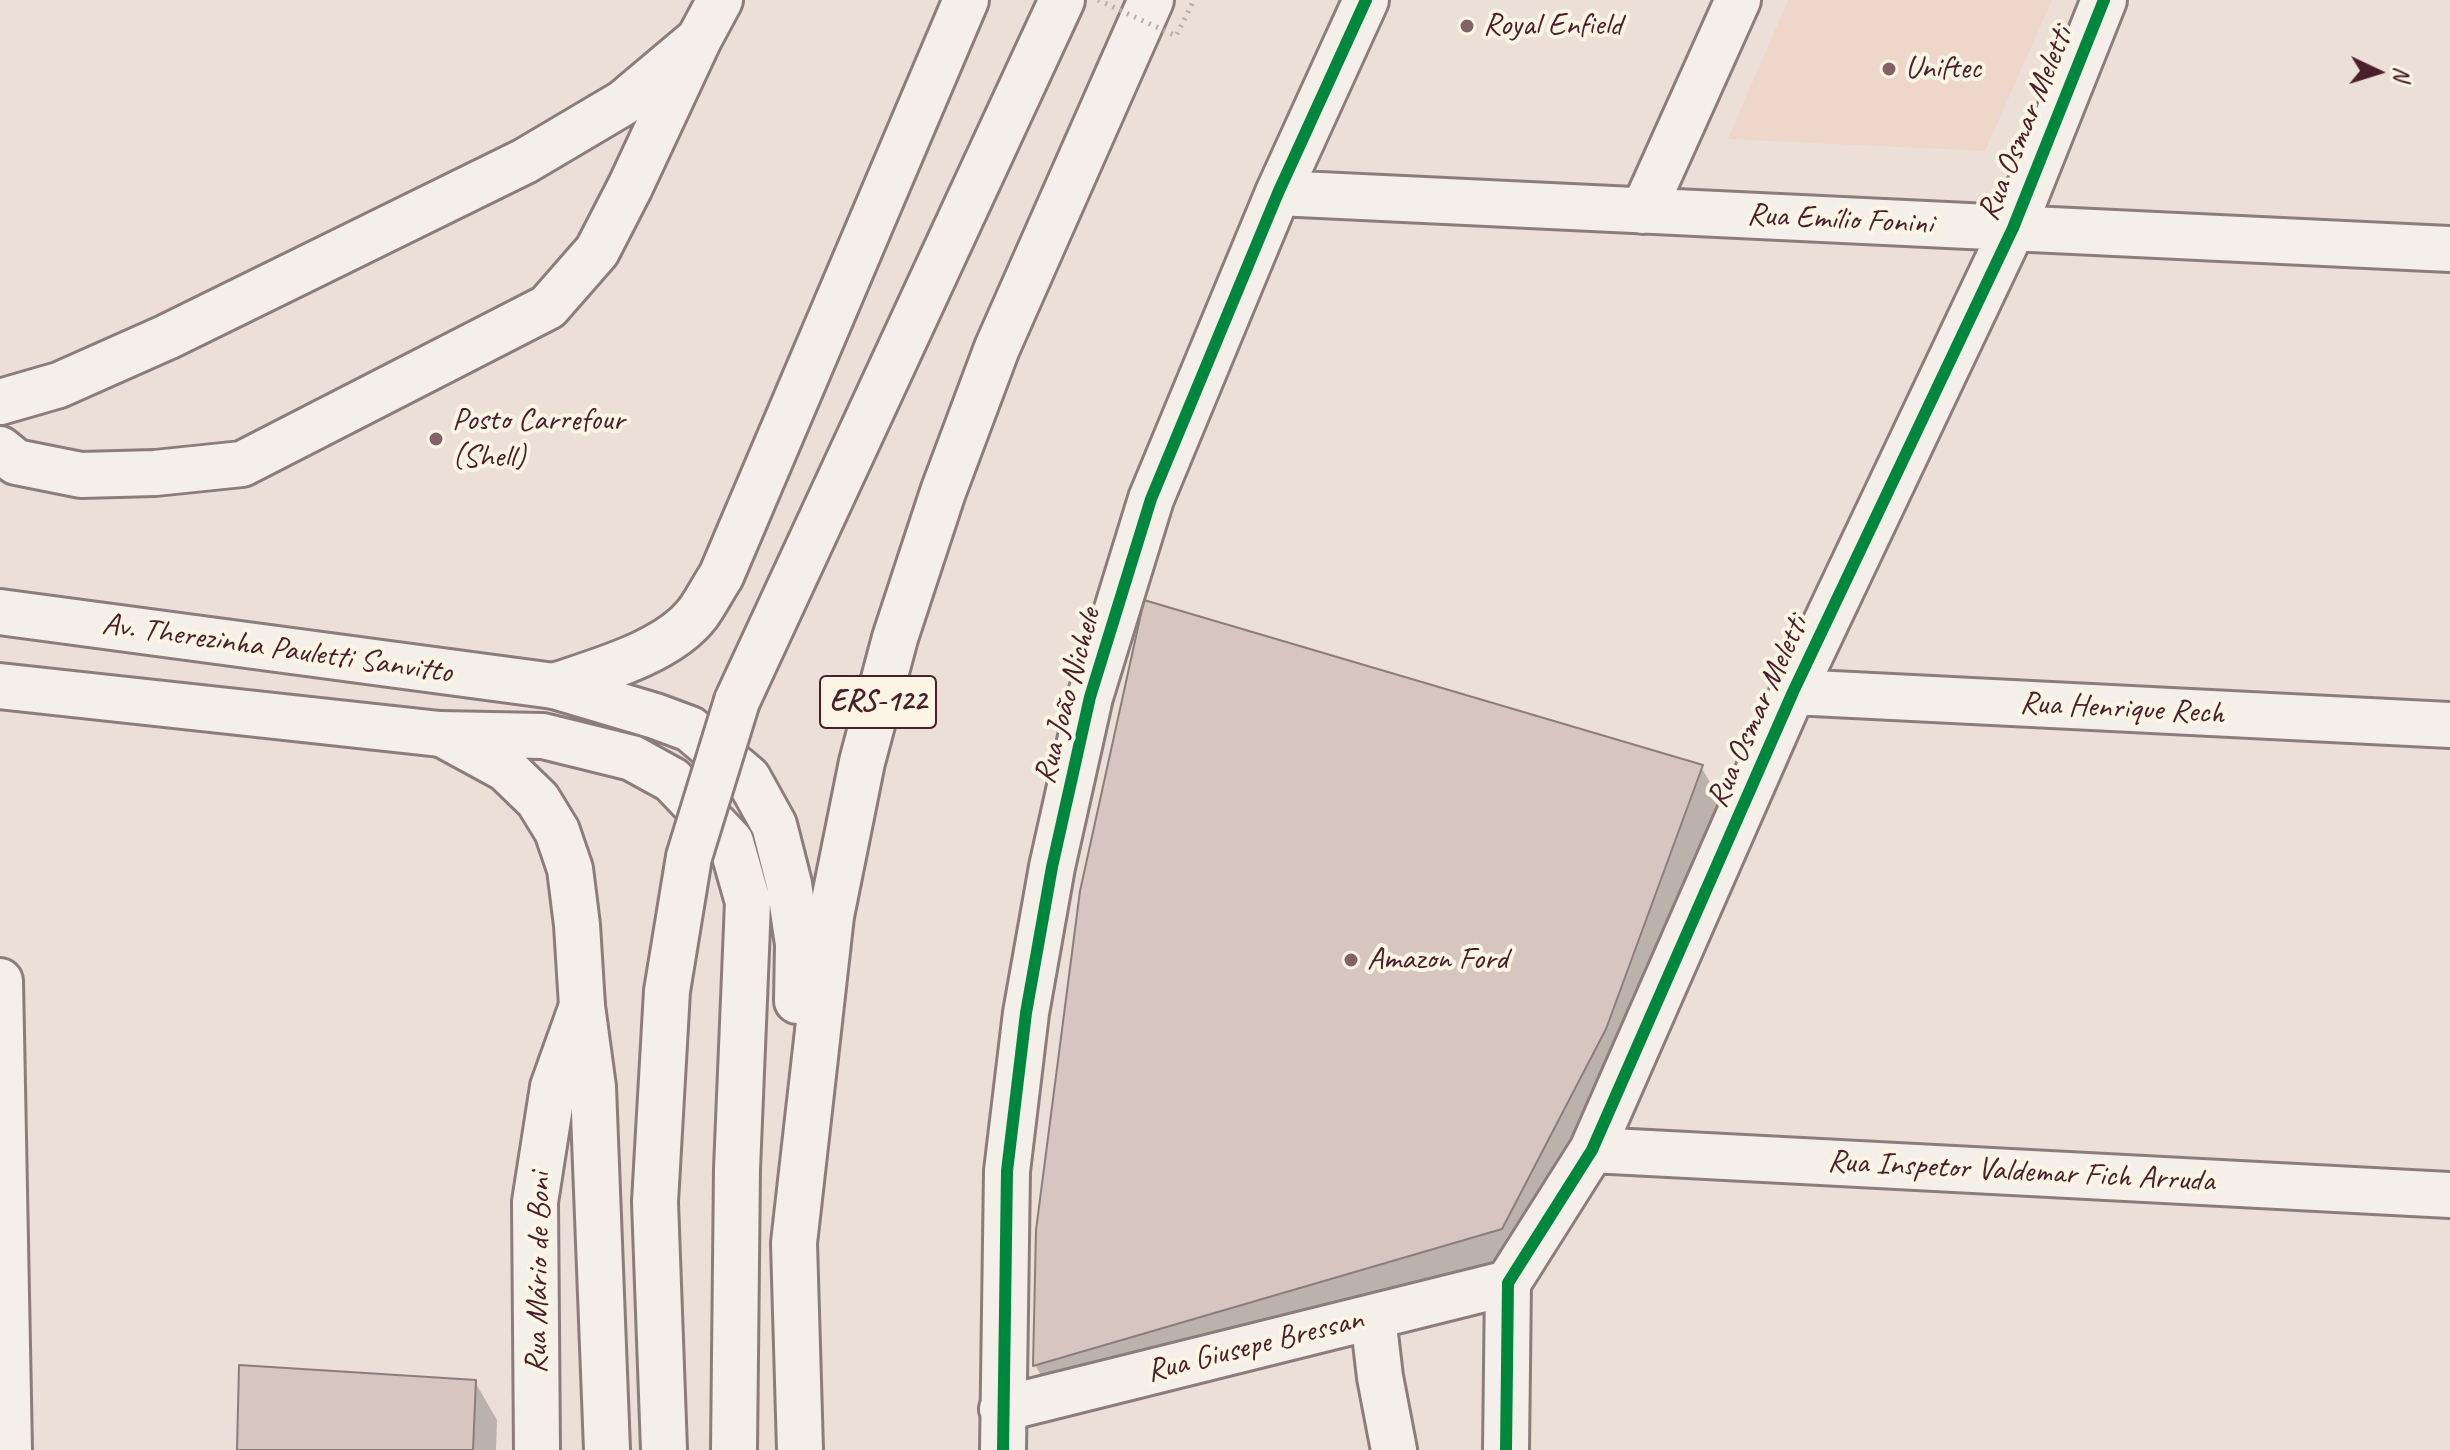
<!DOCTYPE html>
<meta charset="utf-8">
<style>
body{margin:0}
#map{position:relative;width:2450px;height:1450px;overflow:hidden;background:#ecdfd7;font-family:Caveat,sans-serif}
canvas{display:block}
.north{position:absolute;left:2338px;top:32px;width:80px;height:80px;-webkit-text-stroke:6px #fcf5e5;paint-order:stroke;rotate:94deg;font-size:22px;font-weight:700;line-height:32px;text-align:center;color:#4a1f2b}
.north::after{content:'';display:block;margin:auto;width:28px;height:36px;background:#4a1f2b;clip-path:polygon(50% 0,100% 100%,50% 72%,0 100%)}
</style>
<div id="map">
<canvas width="2450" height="1450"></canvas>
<div class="north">N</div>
</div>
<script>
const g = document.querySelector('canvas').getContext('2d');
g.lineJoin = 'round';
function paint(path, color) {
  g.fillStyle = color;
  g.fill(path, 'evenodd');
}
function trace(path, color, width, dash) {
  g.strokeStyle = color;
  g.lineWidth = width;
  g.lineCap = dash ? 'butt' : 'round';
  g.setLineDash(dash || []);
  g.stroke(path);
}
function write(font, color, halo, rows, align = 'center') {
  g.font = font + ' Caveat,sans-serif';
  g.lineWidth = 8;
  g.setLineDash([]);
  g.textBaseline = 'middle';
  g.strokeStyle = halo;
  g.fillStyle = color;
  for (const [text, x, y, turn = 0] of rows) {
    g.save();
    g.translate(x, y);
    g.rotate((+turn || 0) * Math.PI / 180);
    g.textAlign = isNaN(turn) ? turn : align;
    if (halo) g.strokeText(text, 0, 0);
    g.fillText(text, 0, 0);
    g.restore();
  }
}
paint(new Path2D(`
 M1788,0h264l-67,151 -257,-12z`), '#eed6ca');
paint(new Path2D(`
 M1701,767l29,49 -200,462 -466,137 -29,-50 3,-135z
 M475,1382l22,38 -1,30h-257z`), '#0003');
const building = new Path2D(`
 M1144,600l559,165 -97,264 -104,200 -469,137 3,-136 44,-339z
 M239,1365l237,15 -3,70h-236z`);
paint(building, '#d7c6c0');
trace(building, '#8b7d7c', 2);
const minor = new Path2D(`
 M1278,193l1172,56
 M1643,211l95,-211
 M0,402l59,-17 108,-48 358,-176 98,-58 76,-64 21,-39
 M0,449l16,13 65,13 74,-2 87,-9 306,-157 49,-56 33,-64 69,-148
 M1793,692l657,33
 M0,981l9,469
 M1592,1150l858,45
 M1373,1317l7,60 14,73
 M1002,1409l506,-126
 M537,1450l-2,-248 18,-115 29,-81
 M1003,1450l4,-279 19,-158 26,-146 38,-170 61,-198 127,-306 88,-193
 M1506,1450l2,-167 84,-133 201,-458 220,-464 91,-228`);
const major = new Path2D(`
 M0,612l554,74
 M0,686l440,48`);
const highway = new Path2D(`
 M554,686c44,-15 115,-34 144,-73 8,-11 15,-25 23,-37l245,-576
 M554,686l101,30 35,13 58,49 26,47 15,59 9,60 -1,57
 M737,701l325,-701
 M440,734l103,2 89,22 40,22 59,62 17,60 -11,267 -3,281
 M449,738l57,31 32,31 19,31 13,38 7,56 5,81 11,81 14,363
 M664,1450l-9,-248 12,-211 22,-134
 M800,1450l-6,-207 37,-327 31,-154 33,-124 48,-146 54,-144 154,-348`);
trace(minor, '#8b7d7c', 50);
trace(major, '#8b7d7c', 50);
trace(highway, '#8b7d7c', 50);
trace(minor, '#f4efe9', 44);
trace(major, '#f4efe9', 44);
trace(highway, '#f4efe9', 44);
const highwayBridge = new Path2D(`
 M689,857l48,-156`);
trace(highwayBridge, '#8b7d7c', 50, []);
trace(new Path2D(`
 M1098,0l78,36 18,-36`), '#b6aeab', 5, [2, 6]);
trace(highwayBridge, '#f4efe9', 44);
trace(new Path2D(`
 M1003,1450l4,-279 19,-158 26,-146 38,-170 61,-198 127,-306 88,-193
 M1506,1450l2,-167 84,-133 201,-458 220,-464 91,-228`), '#00873e', 12);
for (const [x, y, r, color] of [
 [1467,26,8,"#836267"],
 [1889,69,8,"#836267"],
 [436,439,8,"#836267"],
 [1351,960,8,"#836267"]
]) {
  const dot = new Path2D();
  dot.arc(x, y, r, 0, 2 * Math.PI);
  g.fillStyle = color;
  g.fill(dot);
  trace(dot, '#fcf5e5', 3);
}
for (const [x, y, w] of [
 [878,702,116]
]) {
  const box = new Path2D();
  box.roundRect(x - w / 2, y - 26, w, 52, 6);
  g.fillStyle = '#fcf5e5';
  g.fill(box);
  trace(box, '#4a1f2b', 2);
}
write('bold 30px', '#4a1f2b', null, [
 ["ERS-122",878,702]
]);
write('32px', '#4a1f2b', '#fcf5e5', [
 ["Royal Enfield",1483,26],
 ["Uniftec",1905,69],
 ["Posto Carrefour",452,421],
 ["(Shell)",452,458],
 ["Amazon Ford",1367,960]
], 'left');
write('32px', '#4a1f2b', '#fcf5e5', [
 ["Rua Osmar Meletti",2026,124,-68],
 ["Rua Emílio Fonini",1840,220,3],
 ["Av. Therezinha Pauletti Sanvitto",277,649,8],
 ["Rua João Nichele",1068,696,-75],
 ["Rua Henrique Rech",2122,709,3],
 ["Rua Osmar Meletti",1758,712,-66],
 ["Rua Inspetor Valdemar Fich Arruda",2021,1172,3],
 ["Rua Mário de Boni",539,1273,-89],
 ["Rua Giusepe Bressan",1255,1346,-14]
]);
</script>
